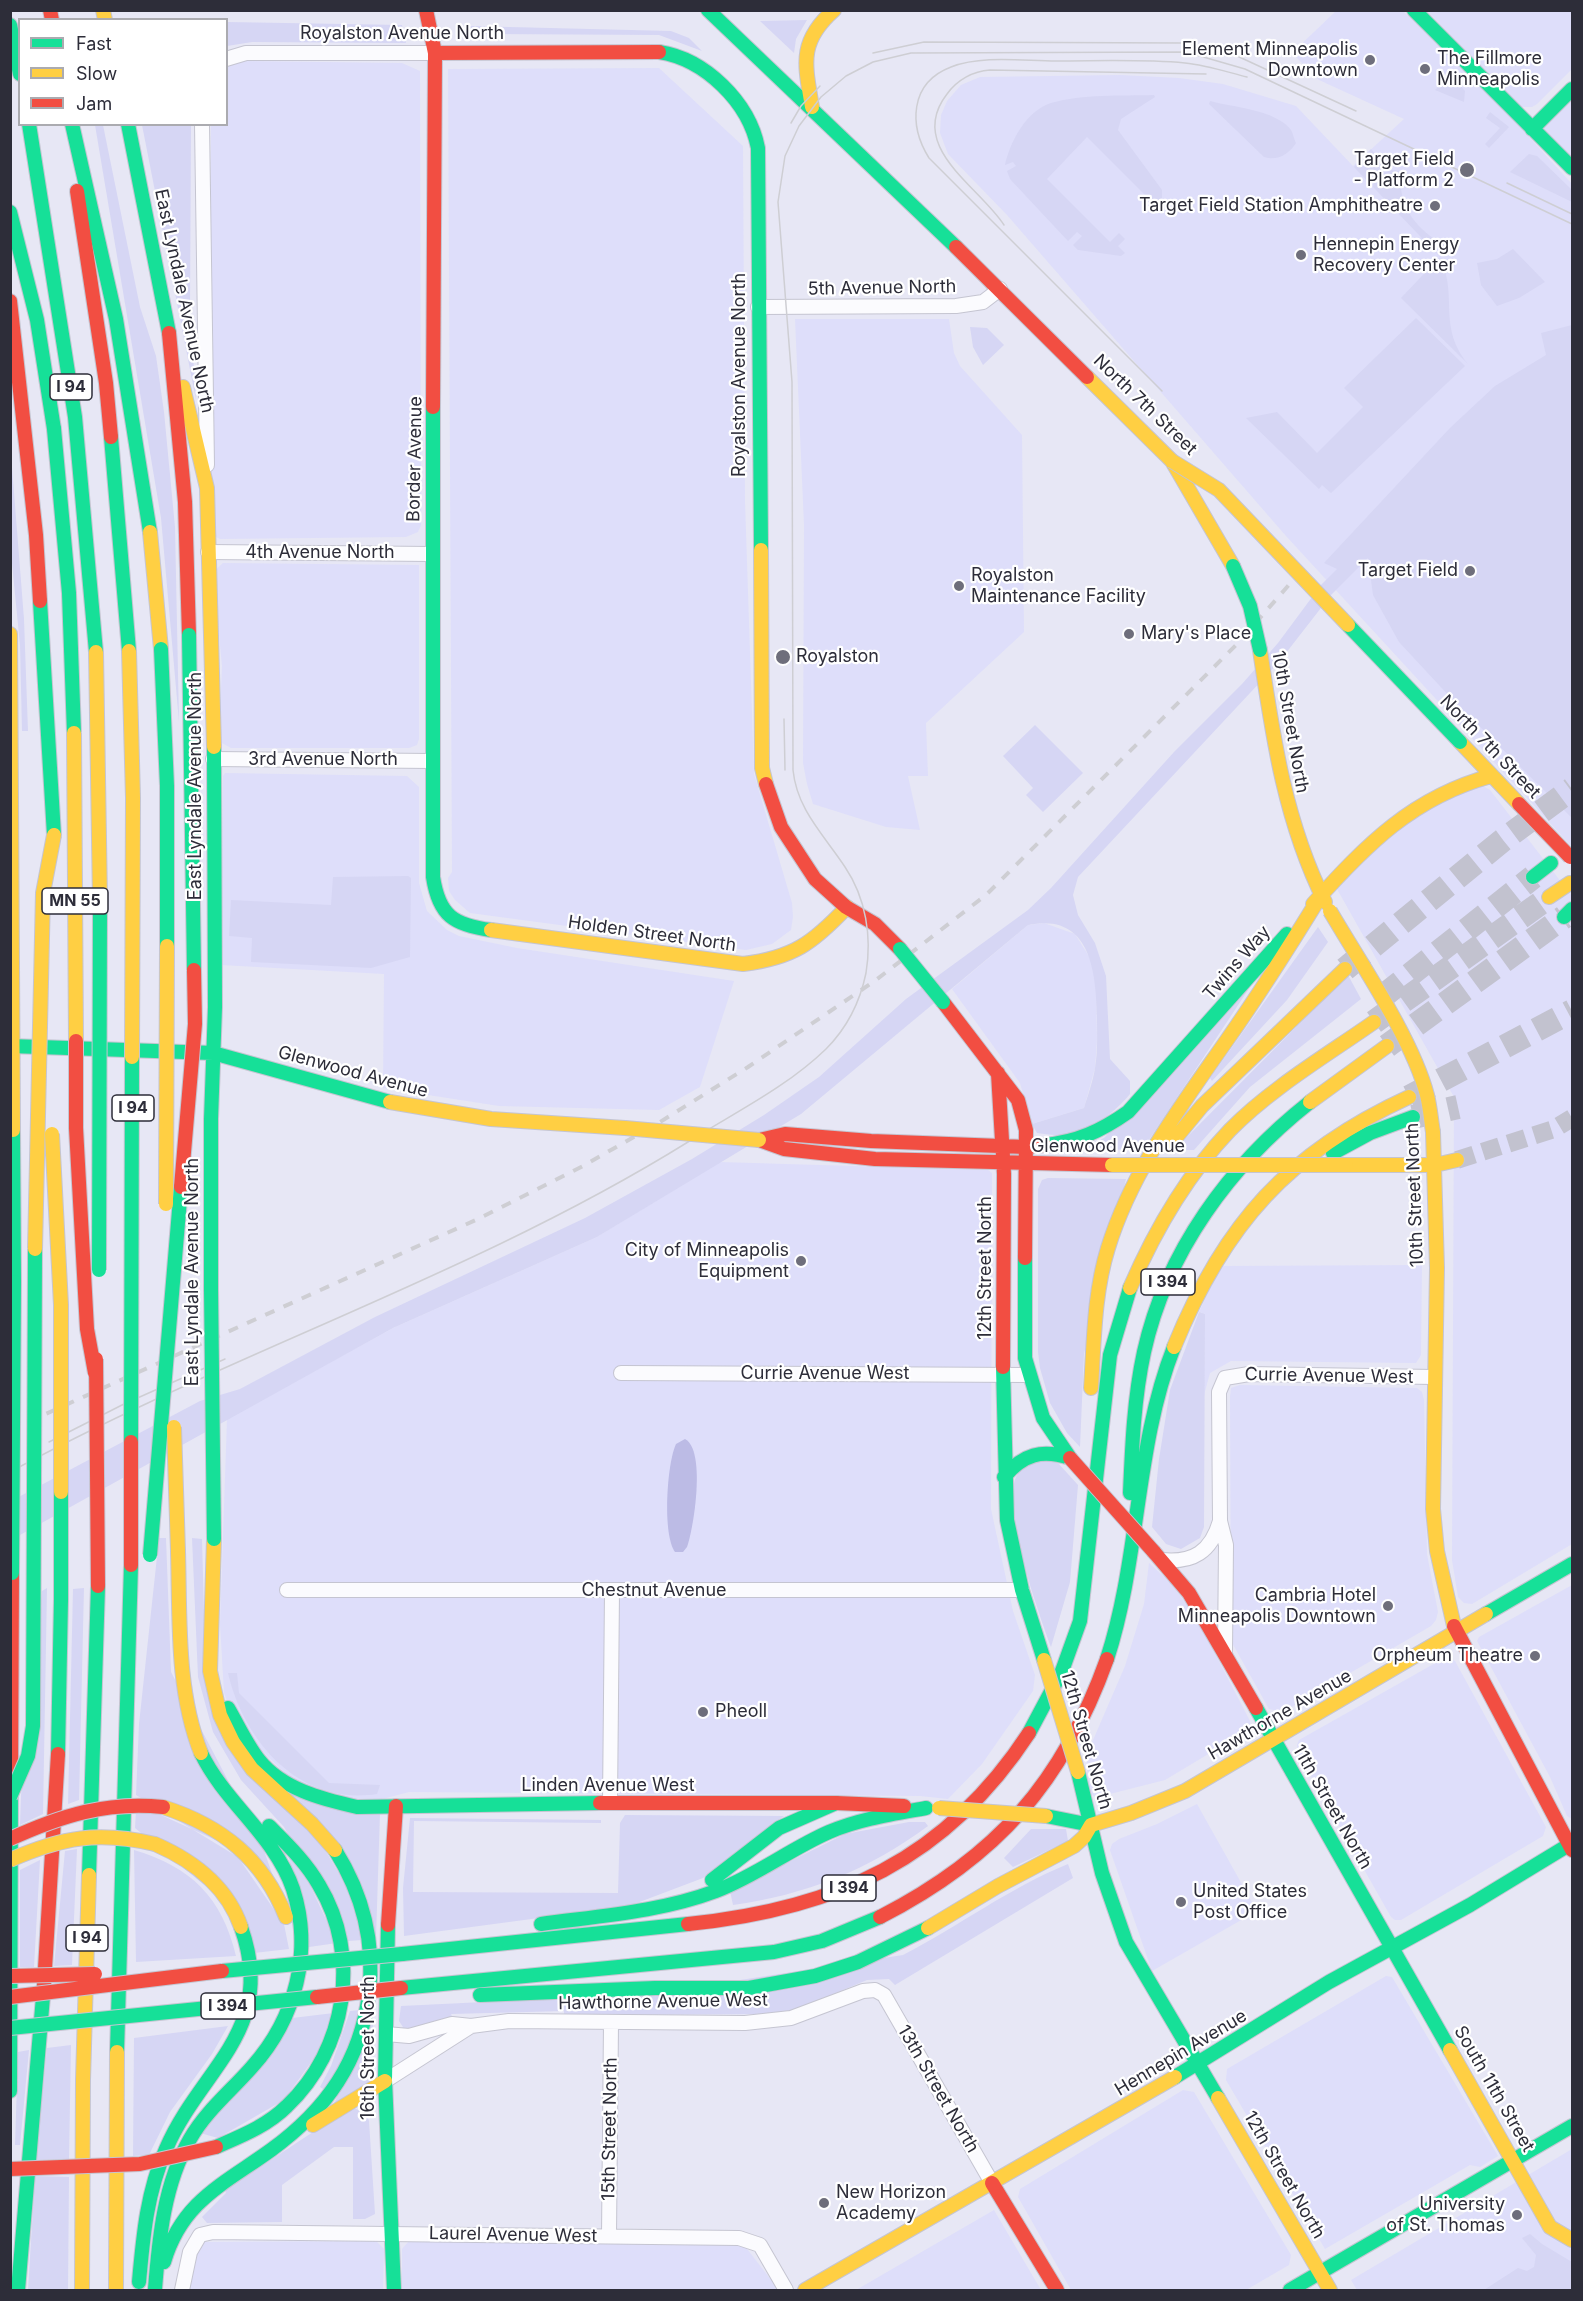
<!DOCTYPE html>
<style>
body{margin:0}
#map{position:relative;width:1583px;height:2301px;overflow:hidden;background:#e7e7f5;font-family:Inter,sans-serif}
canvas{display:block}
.frame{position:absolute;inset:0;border:12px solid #2d2d39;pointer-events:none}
.legend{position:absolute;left:18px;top:18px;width:210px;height:108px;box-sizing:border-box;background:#fff;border:2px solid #ababb0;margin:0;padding:8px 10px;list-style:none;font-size:18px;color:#2d2d39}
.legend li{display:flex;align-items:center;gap:12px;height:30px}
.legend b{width:30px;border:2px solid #ababb0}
</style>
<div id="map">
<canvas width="1583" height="2301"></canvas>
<div class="frame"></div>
<ul class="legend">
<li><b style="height:8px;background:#16e098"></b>Fast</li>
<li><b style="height:8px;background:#ffcf43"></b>Slow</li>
<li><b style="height:8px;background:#f24e42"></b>Jam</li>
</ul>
</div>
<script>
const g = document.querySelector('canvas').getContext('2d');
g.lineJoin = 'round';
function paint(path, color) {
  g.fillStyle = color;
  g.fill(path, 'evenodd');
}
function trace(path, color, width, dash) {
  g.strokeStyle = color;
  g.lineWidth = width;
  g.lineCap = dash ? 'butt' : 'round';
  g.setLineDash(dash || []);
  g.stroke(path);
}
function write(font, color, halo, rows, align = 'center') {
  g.font = font + ' Inter,sans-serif';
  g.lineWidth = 4.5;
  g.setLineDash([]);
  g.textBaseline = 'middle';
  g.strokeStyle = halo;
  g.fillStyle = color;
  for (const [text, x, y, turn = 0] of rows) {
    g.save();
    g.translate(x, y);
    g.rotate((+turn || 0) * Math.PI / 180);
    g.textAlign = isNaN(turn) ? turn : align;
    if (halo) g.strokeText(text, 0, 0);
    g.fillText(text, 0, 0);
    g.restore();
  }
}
paint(new Path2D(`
 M1336,11h67l87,83 82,90v663l-286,-311 -279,-321 -59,-61 -8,-21 1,-18 6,-14 14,-16 19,-8 140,-2 59,3 44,6 73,22 57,60 51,-47 -85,-39 -27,-27z
 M1427,11h145v58l-35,35 -5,3h-11z
 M240,61l162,2 18,8 1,454 -3,7 -12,5 -186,2 -8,-4 -2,-6 1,-404 15,-1 1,-57z
 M659,68l84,78 2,355 9,273 38,129 1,14 -2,13 -19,14 -26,6 -276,-37 -15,-13 -6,-9 -1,-13 4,-6 -4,-803z
 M1572,95v74l-31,-44z
 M795,319h154l5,34 6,13 62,69 2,197 -98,91 2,53h-20l12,54 -34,-3 -73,-23 -6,-20 -4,-21 1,-238z
 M223,563l196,2v174l-2,6 -8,3h-178l-9,-5 -3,-6 3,-71 -9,-94z
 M225,773l182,3 12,11v96l8,28 20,19 12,6 58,12 217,33 -34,106 -41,23 -160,-4 -116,-18 1,-114 -163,-9 2,-189z
 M1480,784l10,6 82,106v648l-100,60 -8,-1 -6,-6 -6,-37 2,-463 -117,-208 41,-41 71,-58z
 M1044,923l31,11 17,27 4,17 1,62 -2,28 -11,40 -52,16 -12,-41 -68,-94 76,-64z
 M719,1162l269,8 4,3 -1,336 22,102 22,64 -2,16 -51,73 -34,35 -28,-3 -511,-4 -34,9h-30l-52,-20 -56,-54 -13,-34 -4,-69 7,-205 166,-91 204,-91z
 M1422,1265l-1,90 -5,8 -185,-2 -21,12 -6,22 1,-81 -6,-2 21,-46z
 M1240,1385l177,3 5,4 2,8 3,154 11,58 -2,8 -5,6 -148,86 -14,-3 -38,-68 -1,-244 1,-9z
 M1149,1563l21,19 26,35 54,104v6l-5,5 -80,48 -67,17 -7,-2 -4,-6v-35l38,-88 19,-62z
 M1572,1585v234l-5,-3 -17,-39 -73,-136 2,-4z
 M1446,1657l9,4 91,166 -3,9 -142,84h-6l-4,-3 -93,-164 -1,-8 2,-5z
 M1197,1804l60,107 -105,60 -42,-121 2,-6 7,-5 38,-15z
 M1386,1976l6,1 106,179 -18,11 -10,-2 -145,84 -99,-169 1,-11z
 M1183,2090l11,2 97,163 -2,10 -43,25h-175l-53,-93 2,-8z
 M1572,2149v141h-215l-6,-10z
 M994,2210l47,80h-185z
 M376,2241l8,8 -1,41h-195l10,-45 5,-3z
 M409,2241l335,4 35,45h-377v-41z`), '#dedefa');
paint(new Path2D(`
 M807,20l-11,19 -2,14 -34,-32z
 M227,22l175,3 4,18 -154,-1 -25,4z
 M469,26l202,5 18,7 13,13 -43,-16 -172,-1 -18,-3z
 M1449,77h4l12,14 -1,11 -29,-12z
 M1154,95l1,2 -34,22 -3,11 44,60v8l-7,7 -68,-68 -40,42 63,63 9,-9 6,6 -7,7 7,7 -4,3 -43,-6 -5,-5 9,-9 -5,-4 -9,9 -58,-62 -3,-8 9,-5 -3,-4 -8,3c5,-23 21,-54 46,-62 32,-9 70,-7 103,-8z
 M1210,101c21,6 67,9 81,29 2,3 3,9 5,13 -8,12 -19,18 -32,14l-55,-53z
 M1490,112l19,15 -20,21 -4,-4 15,-16 -14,-10z
 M95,125h8l37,182 16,49 8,56 11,115 4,195 -18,-204z
 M142,125h49l-1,184 6,91z
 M1371,149l19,21 11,1c-3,31 9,50 33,68l-3,5c34,44 2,77 37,120l-67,-66 39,-41 -86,-90z
 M1529,154l8,2 35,34v12l-62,-30z
 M1513,249l32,33 -26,16 -22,8 -16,-21 -4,-22 20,-4z
 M1416,318l49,48 -134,127 -9,-8 -3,4 -73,-71 31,-6 40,41 46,-46 -19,-19z
 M1572,325v493l-120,-119 -53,-57 -26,-47 -5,-37 -37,37 -52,67 -201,215 -5,18 5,20 17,28 11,33 4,83 20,22v13c-15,18 -39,38 -64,41 -9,1 -20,-1 -29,-2l-5,-9 52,-16c4,-13 9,-27 11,-40 3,-17 2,-34 2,-51 -1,-45 -6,-105 -69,-92l-227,189 -204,123 -204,91 -382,212v-39l189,-100 40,-12 135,-72 210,-99 107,-59 72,-44 55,-38 87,-78 122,-89 23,-22 123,-136 68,-68 36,-41 43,-58 16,-16 -13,-6 126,-135 45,-42 51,-31 -5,-22z
 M970,327l17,1 17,17 -21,20 -10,-18z
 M10,442l14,177 4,112h-6l-2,-86 -10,-102z
 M1035,725l48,48 -40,39 -17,-17 7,-7 -30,-32z
 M408,876l3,2 -1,79 -39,11 -120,-6 1,-24 -23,-2 2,-36 100,5 2,-28z
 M1318,927l10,15 -41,58 -75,81 -2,-3z
 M1348,975l13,24 -111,88 -56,63h-20z
 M1256,978l-113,171 -70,2 31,-13z
 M1048,1178l78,1 -42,175 -4,93 -13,-14 -17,-30 -10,-35 -2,-16v-163l4,-9z
 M1199,1312l6,2 -1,213 -4,11 -19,11 -15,-5 -14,-17 7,-68 11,-69z
 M1042,1458l16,5 20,22 -8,97 -19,65c-12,-34 -50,-138 -35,-170 5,-10 16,-14 26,-19z
 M159,1538h7l5,134 91,173 12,34 -138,-84 3,-71z
 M192,1538l10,1 4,148 113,153 32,53 11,47 -14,1 -64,-114 -43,-47 -28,-48 -15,-55z
 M47,1588l-4,226 -23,11 1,-30 21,-204z
 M84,1588l-5,212 -11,4 5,-215z
 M228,1673h9l2,20 90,90 51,2 -3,9c-77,12 -133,-52 -149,-121z
 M292,1794l88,19 -4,125 -8,-33 -78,-107z
 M136,1810l25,5 70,32 53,77 5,25 -35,4 -11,-36 -108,-89z
 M625,1815l159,1 -81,62 -74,28 -225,30 -1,-48 7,-70 191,2v3l-187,-2 -1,71 205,1 2,-70z
 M909,1822h16l3,4c-59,44 -123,69 -195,79l-3,-14 115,-57z
 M1031,1829h35l2,12 -55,26 -9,-9z
 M77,1849l-5,116 -18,1 11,-115z
 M134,1850c57,17 88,47 102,106l-100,6z
 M288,1854l15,16 34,73 -28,4z
 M40,1860l-6,107h-14v-97z
 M1068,1864l5,14 -178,107 -6,-6 -22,1 -74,31 -37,3 -192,1v-4l-113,3 2,5 -43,12 -9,-2 2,-2 -4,-6 2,-15 248,-12 254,-39c56,-29 106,-67 165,-91z
 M360,2010l-11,43 -23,38 -6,-4 11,-21 19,-55z
 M334,2013l-9,30 -41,57 -66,38 -18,-5 92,-115z
 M370,2021l3,1 -2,56 -2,5 -36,23z
 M228,2026l-16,28 -42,58 -21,43 -16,1 1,-118z
 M71,2045l-2,114 -33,1 11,-112z
 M29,2050l-9,95h-5l3,-93z
 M351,2107l15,6 3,8 6,93 -10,5h-12v-72h-19l-52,38v37l-75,1 -5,-6 24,-24 -1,-3z
 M35,2176l34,1 -1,113h-40z
 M1530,2234l12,10 30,18v28h-88l34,-22 9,3 7,-4 2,-12 -14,-17z`), '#d6d6f4');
paint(new Path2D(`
 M685,1439c21,11 9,88 2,108l-4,5h-8c-13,-18 -8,-89 1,-108z`), '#bcbbe5');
trace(new Path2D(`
 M1457,1160l97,-31 18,-11`), '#c2c2cf', 18, [18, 9]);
trace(new Path2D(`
 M1345,969l158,-129 69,-51
 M1382,997l151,-120
 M1374,1022l175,-125
 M1387,1046l177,-129
 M1409,1097l163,-86
 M1413,1117l45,-10`), '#c2c2cf', 24, [24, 12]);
const street = new Path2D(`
 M226,59l20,-6h189
 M202,124l5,341
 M758,307l198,-1 27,-4 17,-13
 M208,552l224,2
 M213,759l219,2
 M621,1373l407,2
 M1220,1521l6,24 -1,106
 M1162,1560c31,3 49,-8 58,-39l-1,-129 6,-14 24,-4 185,3
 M287,1590h735
 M610,1803l2,-212
 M386,2034l23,2 43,-12 19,2 38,-5 236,2 46,-5 72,-27 12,-1 9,5 108,188
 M385,2081l86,-55
 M609,2236l2,-213
 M182,2290l8,-38 10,-17 13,-3 526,6 21,7 26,45`);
const fast = new Path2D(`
 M708,10l248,237
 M1414,10l158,158
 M10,25l10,49
 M659,52c46,7 90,50 99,96l3,402
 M29,124l46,293 21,235
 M72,124l44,195 34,213
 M128,124l41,209
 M1532,129l40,-40
 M10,212l27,108 17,109
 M433,407v470c6,39 21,48 58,53
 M111,437l18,214
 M40,601l14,234
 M1533,877l18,-14
 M1564,917l8,-8
 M10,1046l203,7 177,49
 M13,1130l1,152
 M1044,1145c33,-3 57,-14 84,-33l159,-178
 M1333,1153l37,-20 43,-16
 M1025,1258v100l18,60 27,40
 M211,1289v-170l4,-112 -1,-260
 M1003,1367l4,153 15,70 22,70
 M1004,1477c19,-23 38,-28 66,-19
 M1130,1493c2,-47 4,-95 14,-141 22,-100 86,-187 166,-250
 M1486,1614l86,-50
 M1107,1659c33,-101 28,-214 67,-312
 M228,1708c10,17 19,37 31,52 23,29 63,39 98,47l243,-4
 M1256,1708l194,342
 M1029,1733l33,-62 18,-50 30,-266 20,-67
 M58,1754l3,-155
 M1078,1772l24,101 24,69 92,156
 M1046,1816l45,9
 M89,1875l9,-289
 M712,1880l67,-52 57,-25
 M541,1924c58,-8 119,-12 175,-33 40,-15 74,-42 113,-59 30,-13 64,-18 97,-24
 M388,1925l-3,155 9,210
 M402,1954l286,-30
 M401,1988l373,-36 48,-11 58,-24
 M480,1995l175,-7h94l66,-12 43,-14 70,-34
 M117,2052l14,-487
 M1175,2077l154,-95 141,-77 102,-62
 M10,2091l1,-307
 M216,2147c25,-11 51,-21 71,-41 59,-56 75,-150 32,-221 -13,-23 -32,-41 -50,-59
 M164,2262c18,-61 60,-78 107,-112 55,-40 90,-89 98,-157 6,-52 -7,-100 -34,-143
 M139,2282c4,-45 8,-91 27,-133 35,-82 112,-118 75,-222
 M155,2289c4,-51 9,-105 35,-150 16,-28 41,-48 62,-72 44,-49 61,-116 41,-178 -18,-53 -68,-86 -92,-136
 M18,2290l26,-305
 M1290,2290l282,-164`);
const slow = new Path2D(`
 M103,10l2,10
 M812,107c-7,-43 -14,-65 22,-97
 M1087,377l85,84 61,105
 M183,387l24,101 7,259
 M150,532l11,117
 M761,550l1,218 4,16
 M10,634l3,496
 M1260,650c13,88 25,172 65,252
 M1460,742l59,62
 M1549,897l21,-14
 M1313,904c53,-59 100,-107 178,-128
 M491,930l252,34c50,-6 70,-21 104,-57
 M390,1102l101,17 134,9
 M1310,1102l77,-56
 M1433,1132l4,136 -4,241 4,42 17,75
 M1169,1146l33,-40 143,-137
 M1346,1165h89l22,-5
 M1130,1288c25,-58 56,-112 100,-158 40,-41 97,-75 144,-108
 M1174,1347c50,-123 115,-195 235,-250
 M1091,1388c3,-47 3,-95 17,-140 24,-78 73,-142 119,-208 33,-47 64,-96 94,-145
 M214,1539l-4,132 10,44 13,27 19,27 60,55 23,26
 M178,1551c2,67 -2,139 23,202
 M163,1807c59,19 100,52 123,110
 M1091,1825l40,-12 54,-22 301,-177
 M155,1844c39,17 72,42 86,83
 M928,1928l70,-42 76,-40 10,-9 7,-12
 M1450,2050l100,177 22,13
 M1218,2098l112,192
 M313,2125l72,-44
 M82,2290l1,-210 6,-205
 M116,2290l1,-238
 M805,2290l370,-213`);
const jam = new Path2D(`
 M50,10l2,10
 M426,10l9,43 -2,354
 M435,53l224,-1
 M77,191l29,192 5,54
 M956,247l131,130
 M10,301l26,234 4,66
 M169,333l16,169 4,133
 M766,784l15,43 34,52 31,28 29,17 25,25
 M943,1002l75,98 8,30 -1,128
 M998,1073l6,101 -1,193
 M759,1140l26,-6 86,7 155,6 18,-2
 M759,1140l25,9 91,10 237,6
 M1154,1552l35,41 67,115
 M1454,1626l118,224
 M11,1784l1,-211
 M600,1803h236l68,3
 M880,1917c117,-60 183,-135 227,-258
 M688,1924c148,-15 258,-64 341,-191
 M388,1925l8,-119
 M44,1985l14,-231
 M992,2183l65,107`);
trace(street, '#c5c5d1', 16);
trace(fast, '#c5c5d1', 16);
trace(slow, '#c5c5d1', 16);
trace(jam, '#c5c5d1', 16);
trace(street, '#fbfbfe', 14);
trace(fast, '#16e098', 14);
trace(slow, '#ffcf43', 14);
trace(jam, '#f24e42', 14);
trace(new Path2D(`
 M873,53l51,-11 260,1 51,12 121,56
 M791,123l10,-17 19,-20
 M1507,183l65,31
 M1004,225c-25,-39 -98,-78 -57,-131 10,-14 26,-23 43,-24l216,4
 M1162,391l-233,-233c-20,-32 -20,-75 22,-91 31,-12 72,-6 105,-6 43,0 86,-2 129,2 21,2 42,9 62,14
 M784,719l1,51
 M49,1442l75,-38 101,-45
 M10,1472c221,-120 464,-197 678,-330 46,-29 99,-55 138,-93 21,-21 34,-47 40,-76 6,-36 0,-75 -21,-106 -21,-32 -48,-57 -52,-97l-1,-388 -14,-180 7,-46 14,-30 22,-29 25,-21 27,-14 38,-9 275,-1 59,17 327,155`), '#ceced3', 1.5);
trace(new Path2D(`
 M10,1430l468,-211 105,-53 77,-44 88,-55 128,-87 110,-85 251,-251 65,-74`), '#ceced3', 4, [10, 10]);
const fastBridge = new Path2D(`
 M54,429l15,164 5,140
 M1233,566l17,40 10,44
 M1348,625l112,117
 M189,635l5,335
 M161,649l6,137v160
 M900,949l43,53
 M99,1270l1,-369
 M211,1289l3,250
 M131,1442l1,-385
 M61,1492v107
 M150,1555l31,-368
 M12,1573l2,-291
 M10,1797l18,-41 5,-30 2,-477
 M222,1971l180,-17
 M10,2028l307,-31`);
const slowBridge = new Path2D(`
 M1172,461l47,29 129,135
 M129,651l4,147 -1,259
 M96,652l4,249
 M74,733l2,308
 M1330,911c31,53 82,127 97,184 3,12 4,25 6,37
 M625,1128l134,12
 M52,1134l9,171v187
 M1112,1165h234
 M166,1204l1,-258
 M35,1249l8,-356 11,-58
 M174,1427l4,124
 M1044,1660l34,112
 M939,1808l107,8
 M10,1860c52,-23 89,-29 145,-16`);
const jamBridge = new Path2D(`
 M1519,804l51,53
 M76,1041v87l11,201 8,44
 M181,1187l14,-163 -1,-54
 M96,1359l2,227
 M1070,1458l84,94
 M131,1565v-123
 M10,1839c50,-23 97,-38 153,-32
 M10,1976l85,-2
 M10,1997l212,-26
 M317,1997l84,-9
 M10,2169l130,-5 76,-17`);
trace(fastBridge, '#c5c5d1', 16, []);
trace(slowBridge, '#c5c5d1', 16, []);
trace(jamBridge, '#c5c5d1', 16, []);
trace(fastBridge, '#16e098', 14);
trace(slowBridge, '#ffcf43', 14);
trace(jamBridge, '#f24e42', 14);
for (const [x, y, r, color] of [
 [1370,60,6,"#6e6e7b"],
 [1425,69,6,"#6e6e7b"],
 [1467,170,8,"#6e6e7b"],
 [1435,206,6,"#6e6e7b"],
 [1301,255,6,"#6e6e7b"],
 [1470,571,6,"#6e6e7b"],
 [959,586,6,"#6e6e7b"],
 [1129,634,6,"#6e6e7b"],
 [783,657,8,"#6e6e7b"],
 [801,1261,6,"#6e6e7b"],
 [1388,1606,6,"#6e6e7b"],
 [1535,1656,6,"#6e6e7b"],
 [703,1712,6,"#6e6e7b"],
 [1181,1902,6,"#6e6e7b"],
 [824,2203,6,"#6e6e7b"],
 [1517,2215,6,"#6e6e7b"]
]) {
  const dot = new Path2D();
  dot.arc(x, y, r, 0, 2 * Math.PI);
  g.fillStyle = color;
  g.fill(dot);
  trace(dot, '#fff', 2);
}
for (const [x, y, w] of [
 [71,387,42],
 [75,901,66],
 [133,1108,42],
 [1168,1282,54],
 [849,1888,54],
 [87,1938,42],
 [228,2006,54]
]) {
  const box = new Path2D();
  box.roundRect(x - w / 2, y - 13, w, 26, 4.5);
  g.fillStyle = '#fff';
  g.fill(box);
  trace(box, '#2d2d39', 1.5);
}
write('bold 16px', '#2d2d39', null, [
 ["I 94",71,387],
 ["MN 55",75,901],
 ["I 94",133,1108],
 ["I 394",1168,1282],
 ["I 394",849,1888],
 ["I 94",87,1938],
 ["I 394",228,2006]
]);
write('18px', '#2d2d39', '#fff', [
 ["Royalston Avenue North",402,34],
 ["5th Avenue North",882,288,-1],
 ["East Lyndale Avenue North",184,301,78],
 ["Royalston Avenue North",740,375,-90],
 ["North 7th Street",1145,405,44],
 ["Border Avenue",415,459,-89],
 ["4th Avenue North",320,553],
 ["10th Street North",1290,722,80],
 ["North 7th Street",1490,747,46],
 ["3rd Avenue North",323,760],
 ["East Lyndale Avenue North",196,786,-90],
 ["Holden Street North",652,934,8],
 ["Twins Way",1237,963,-49],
 ["Glenwood Avenue",353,1072,15],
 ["Glenwood Avenue",1108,1147],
 ["10th Street North",1415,1195,-92],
 ["12th Street North",986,1268,-90],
 ["East Lyndale Avenue North",193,1272,-90],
 ["Currie Avenue West",825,1374],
 ["Currie Avenue West",1329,1376,1],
 ["Chestnut Avenue",654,1591],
 ["Hawthorne Avenue",1280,1715,-30],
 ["12th Street North",1086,1740,74],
 ["Linden Avenue West",608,1786],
 ["11th Street North",1332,1807,60],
 ["Hawthorne Avenue West",663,2002,-1],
 ["16th Street North",369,2048,-90],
 ["Hennepin Avenue",1181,2053,-31],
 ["13th Street North",938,2089,60],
 ["South 11th Street",1494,2089,60],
 ["15th Street North",610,2129,-89],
 ["12th Street North",1284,2175,60],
 ["Laurel Avenue West",513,2235,1]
]);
write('18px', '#2d2d39', '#fff', [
 ["Element Minneapolis",1358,50],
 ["Downtown",1358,71],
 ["The Fillmore",1437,59,"left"],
 ["Minneapolis",1437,80,"left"],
 ["Target Field",1454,160],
 ["- Platform 2",1454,181],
 ["Target Field Station Amphitheatre",1423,206],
 ["Hennepin Energy",1313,245,"left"],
 ["Recovery Center",1313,266,"left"],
 ["Target Field",1458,571],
 ["Royalston",971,576,"left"],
 ["Maintenance Facility",971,597,"left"],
 ["Mary's Place",1141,634,"left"],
 ["Royalston",796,657,"left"],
 ["City of Minneapolis",789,1251],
 ["Equipment",789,1272],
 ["Cambria Hotel",1376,1596],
 ["Minneapolis Downtown",1376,1617],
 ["Orpheum Theatre",1523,1656],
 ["Pheoll",715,1712,"left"],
 ["United States",1193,1892,"left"],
 ["Post Office",1193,1913,"left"],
 ["New Horizon",836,2193,"left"],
 ["Academy",836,2214,"left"],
 ["University",1505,2205],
 ["of St. Thomas",1505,2226]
], 'right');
</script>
